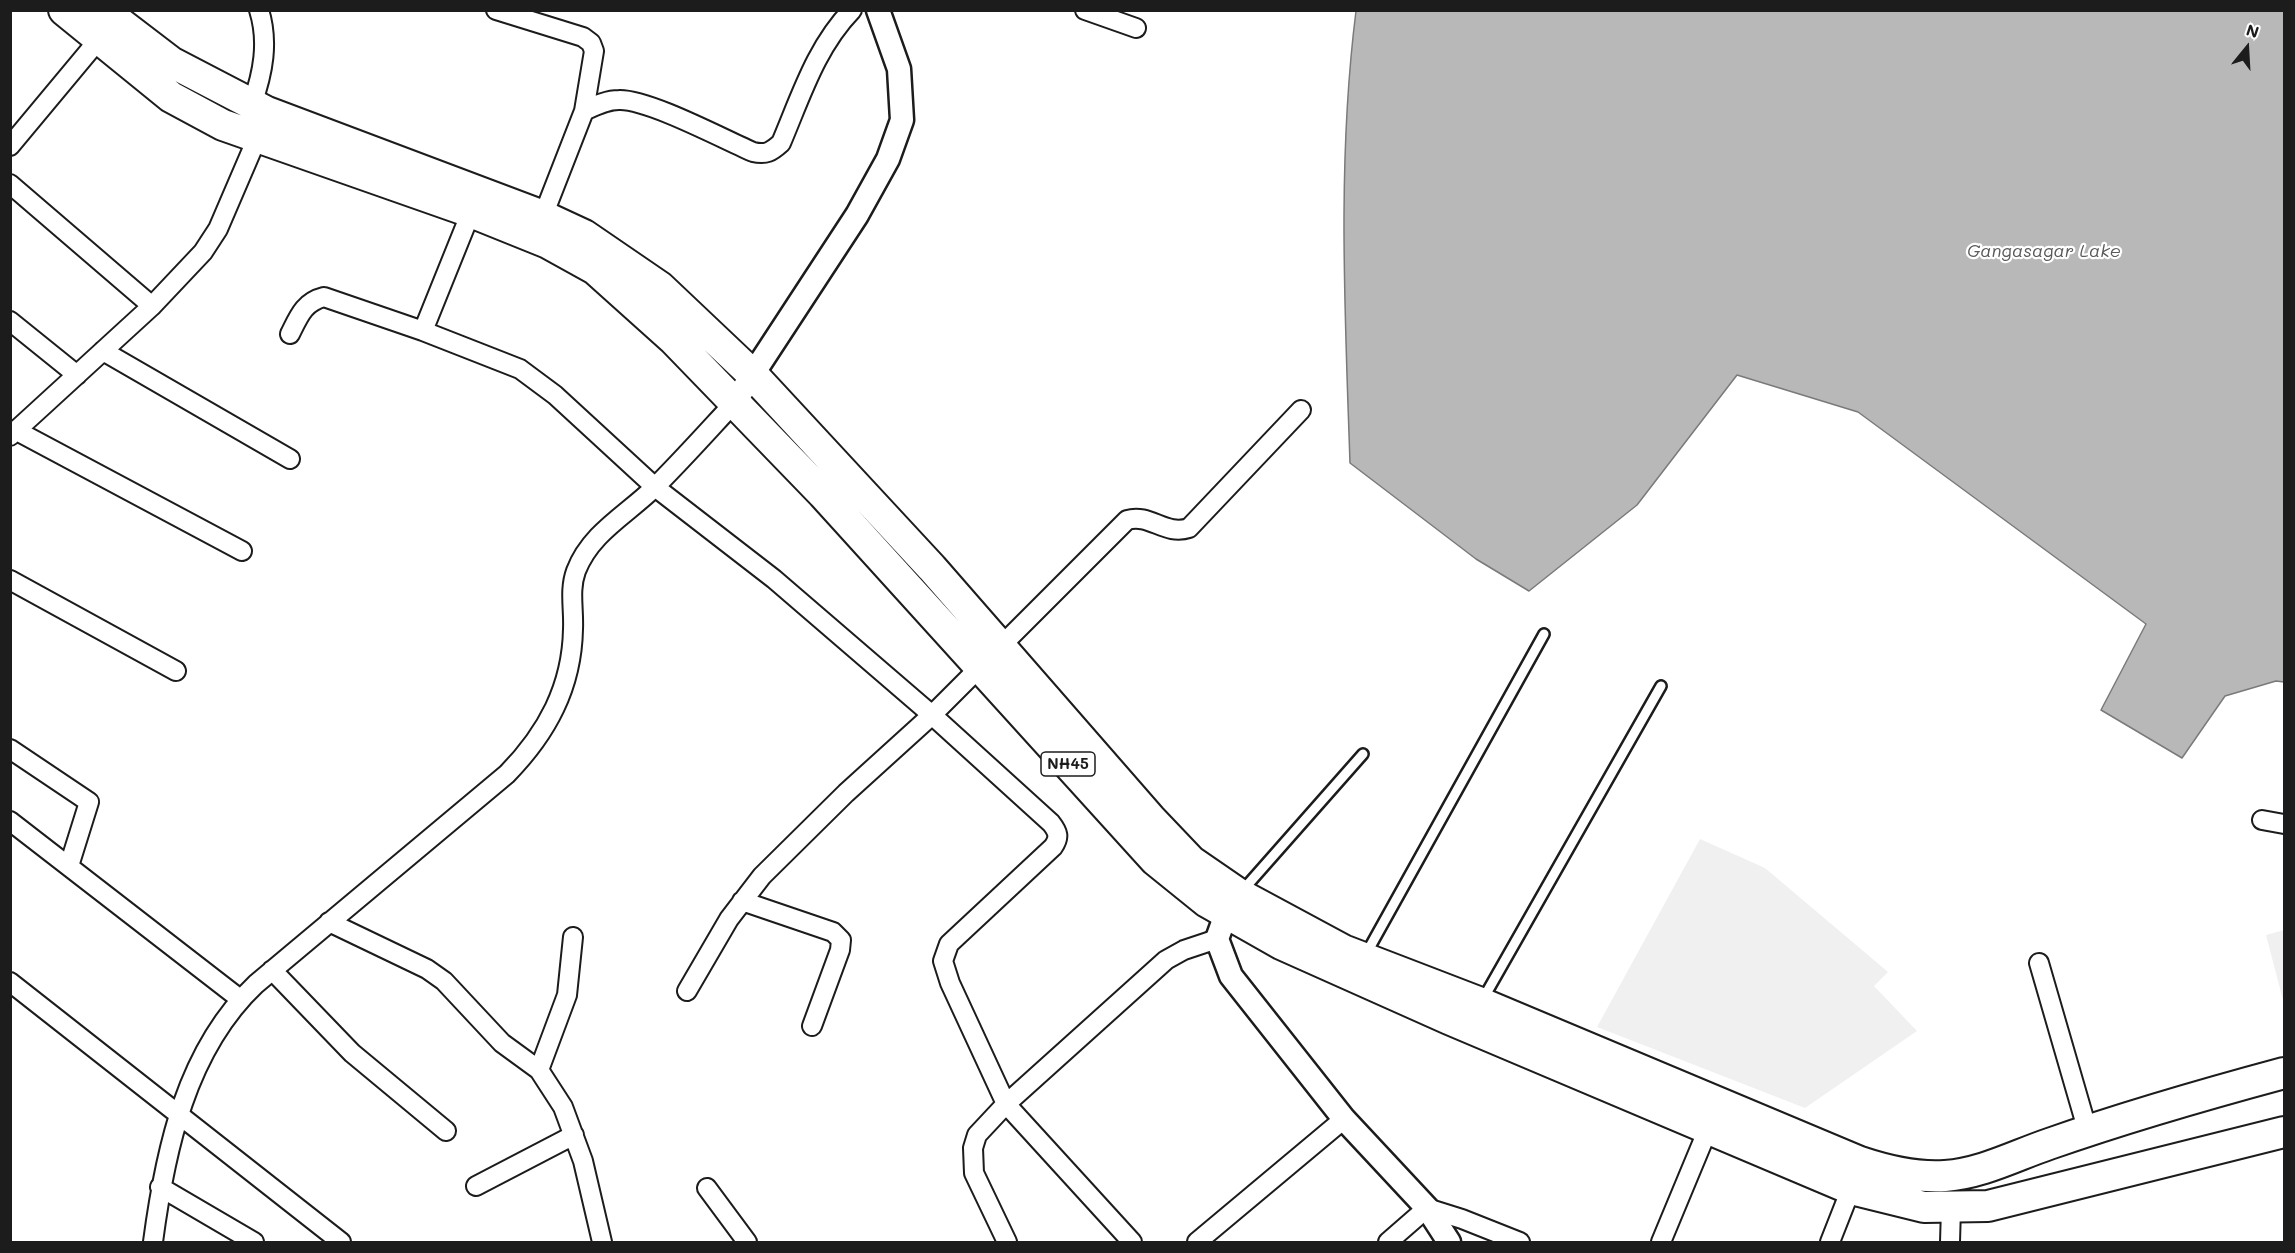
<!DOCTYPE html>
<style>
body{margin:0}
#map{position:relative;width:2295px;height:1253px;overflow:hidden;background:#fff;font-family:Mali,sans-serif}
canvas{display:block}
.frame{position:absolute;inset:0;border:12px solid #1c1c1c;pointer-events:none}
.north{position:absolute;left:2217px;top:18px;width:60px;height:60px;-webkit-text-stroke:4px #fff;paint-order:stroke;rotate:18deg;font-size:16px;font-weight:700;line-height:24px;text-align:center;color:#1c1c1c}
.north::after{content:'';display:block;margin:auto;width:21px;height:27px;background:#1c1c1c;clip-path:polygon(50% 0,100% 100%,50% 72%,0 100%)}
</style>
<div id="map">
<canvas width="2295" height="1253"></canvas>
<div class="frame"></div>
<div class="north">N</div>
</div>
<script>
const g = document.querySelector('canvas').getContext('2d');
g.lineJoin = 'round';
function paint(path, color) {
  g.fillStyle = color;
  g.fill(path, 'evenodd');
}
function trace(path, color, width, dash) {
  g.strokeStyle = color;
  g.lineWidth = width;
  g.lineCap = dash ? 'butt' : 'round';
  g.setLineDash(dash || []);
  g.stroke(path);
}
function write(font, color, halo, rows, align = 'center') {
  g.font = font + ' Mali,sans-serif';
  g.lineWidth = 4.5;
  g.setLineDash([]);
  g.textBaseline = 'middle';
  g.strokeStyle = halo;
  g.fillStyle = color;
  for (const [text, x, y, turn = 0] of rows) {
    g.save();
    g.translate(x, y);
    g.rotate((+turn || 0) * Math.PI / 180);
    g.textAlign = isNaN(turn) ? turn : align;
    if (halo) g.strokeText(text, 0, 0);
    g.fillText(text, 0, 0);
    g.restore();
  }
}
paint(new Path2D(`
 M1700,839l65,29 123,104 -14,14 43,45 -112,77 -208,-81z
 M2284,930v74l-18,-69z`), '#f0f0f0');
const water = new Path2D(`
 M1356,11h928v671l-8,-1 -51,15 -43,62 -81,-48 45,-86 -288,-212 -121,-37 -100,130 -108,86 -53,-32 -126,-96c-5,-151 -13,-302 6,-452z`);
paint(water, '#b8b8b8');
trace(water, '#7a7a7a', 1.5);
const service = new Path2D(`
 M1243,890l120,-136
 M1366,954l178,-320
 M1483,999l178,-313`);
const minor = new Path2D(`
 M496,10l87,27 8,6 3,8 -10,60 -41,105
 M1085,10l51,18
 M252,104c11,-31 17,-62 7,-94
 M584,111c11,-5 22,-11 35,-11 29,-1 104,39 134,52 13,3 18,0 28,-9 20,-47 35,-96 71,-133
 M10,146l95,-114
 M10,184l142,122
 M10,321l67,54
 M423,331l48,-119
 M290,334c9,-18 14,-32 34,-37l99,34 97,38 35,26 100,92 119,92 158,136 119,108c7,9 9,14 2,24l-104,97 -6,17 7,22 56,121 126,138
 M103,351l187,108
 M17,431l225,120
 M10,436l142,-130 51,-54 15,-23 43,-100
 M10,580l166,91
 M10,749l79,53 -20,64
 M2262,820l22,4
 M10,821l230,178
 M742,901l91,31 8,8 -1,10 -28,76
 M329,922l98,47 17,12 58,62 37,27 24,37 20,54 19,81
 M2039,963l49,169
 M272,970l80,83 94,78
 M10,982l331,260
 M687,991l42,-72 33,-43 84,-83 86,-78 195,-195c23,-7 38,16 62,8l112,-118
 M539,1070l28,-75 6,-58
 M476,1186l98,-51
 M160,1187l94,55
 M707,1188l40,54
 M153,1242c12,-91 33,-192 103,-258l251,-210c40,-41 65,-87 66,-145 1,-20 -4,-39 3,-58 15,-39 52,-57 80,-85 27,-27 52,-55 78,-83
 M1007,1242l-33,-69 -1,-25 4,-13 29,-31 160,-144 18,-10 33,-11
 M1197,1242l147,-123
 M1388,1242l39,-34 35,11 58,23
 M1661,1242l47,-113
 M1830,1242l24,-61
 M1950,1242l1,-34`);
const tertiary = new Path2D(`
 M734,403l123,-188 31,-56 14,-39 -3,-51 -21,-59
 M1235,900l-9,14 -9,25 14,37 113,143 83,89 22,34`);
const trunk = new Path2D(`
 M64,10l107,87 52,28 248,87 77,31 47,26 78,70 150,155 332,366 52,42 74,42 168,75 402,170 73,18 64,-1 296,-74
 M103,10l68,52 96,50 276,104 41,19 76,52 94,89 178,192 219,251 40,42 48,33 104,56 138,53 379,159c27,9 56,16 85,14 38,-3 69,-20 104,-32 77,-27 157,-50 235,-71`);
trace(service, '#1c1c1c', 14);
trace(minor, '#1c1c1c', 22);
trace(tertiary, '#1c1c1c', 27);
trace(trunk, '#1c1c1c', 34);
trace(service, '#fff', 9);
trace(minor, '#fff', 18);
trace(tertiary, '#fff', 22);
trace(trunk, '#fff', 30);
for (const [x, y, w] of [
 [1068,764,54]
]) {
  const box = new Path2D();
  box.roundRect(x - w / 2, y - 12, w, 24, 4.5);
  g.fillStyle = '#fff';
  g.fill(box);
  trace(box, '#1c1c1c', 1.5);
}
write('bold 15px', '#1c1c1c', null, [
 ["NH45",1068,764]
]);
write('italic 18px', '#5a5a5a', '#fff', [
 ["Gangasagar Lake",2044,251]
]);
</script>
